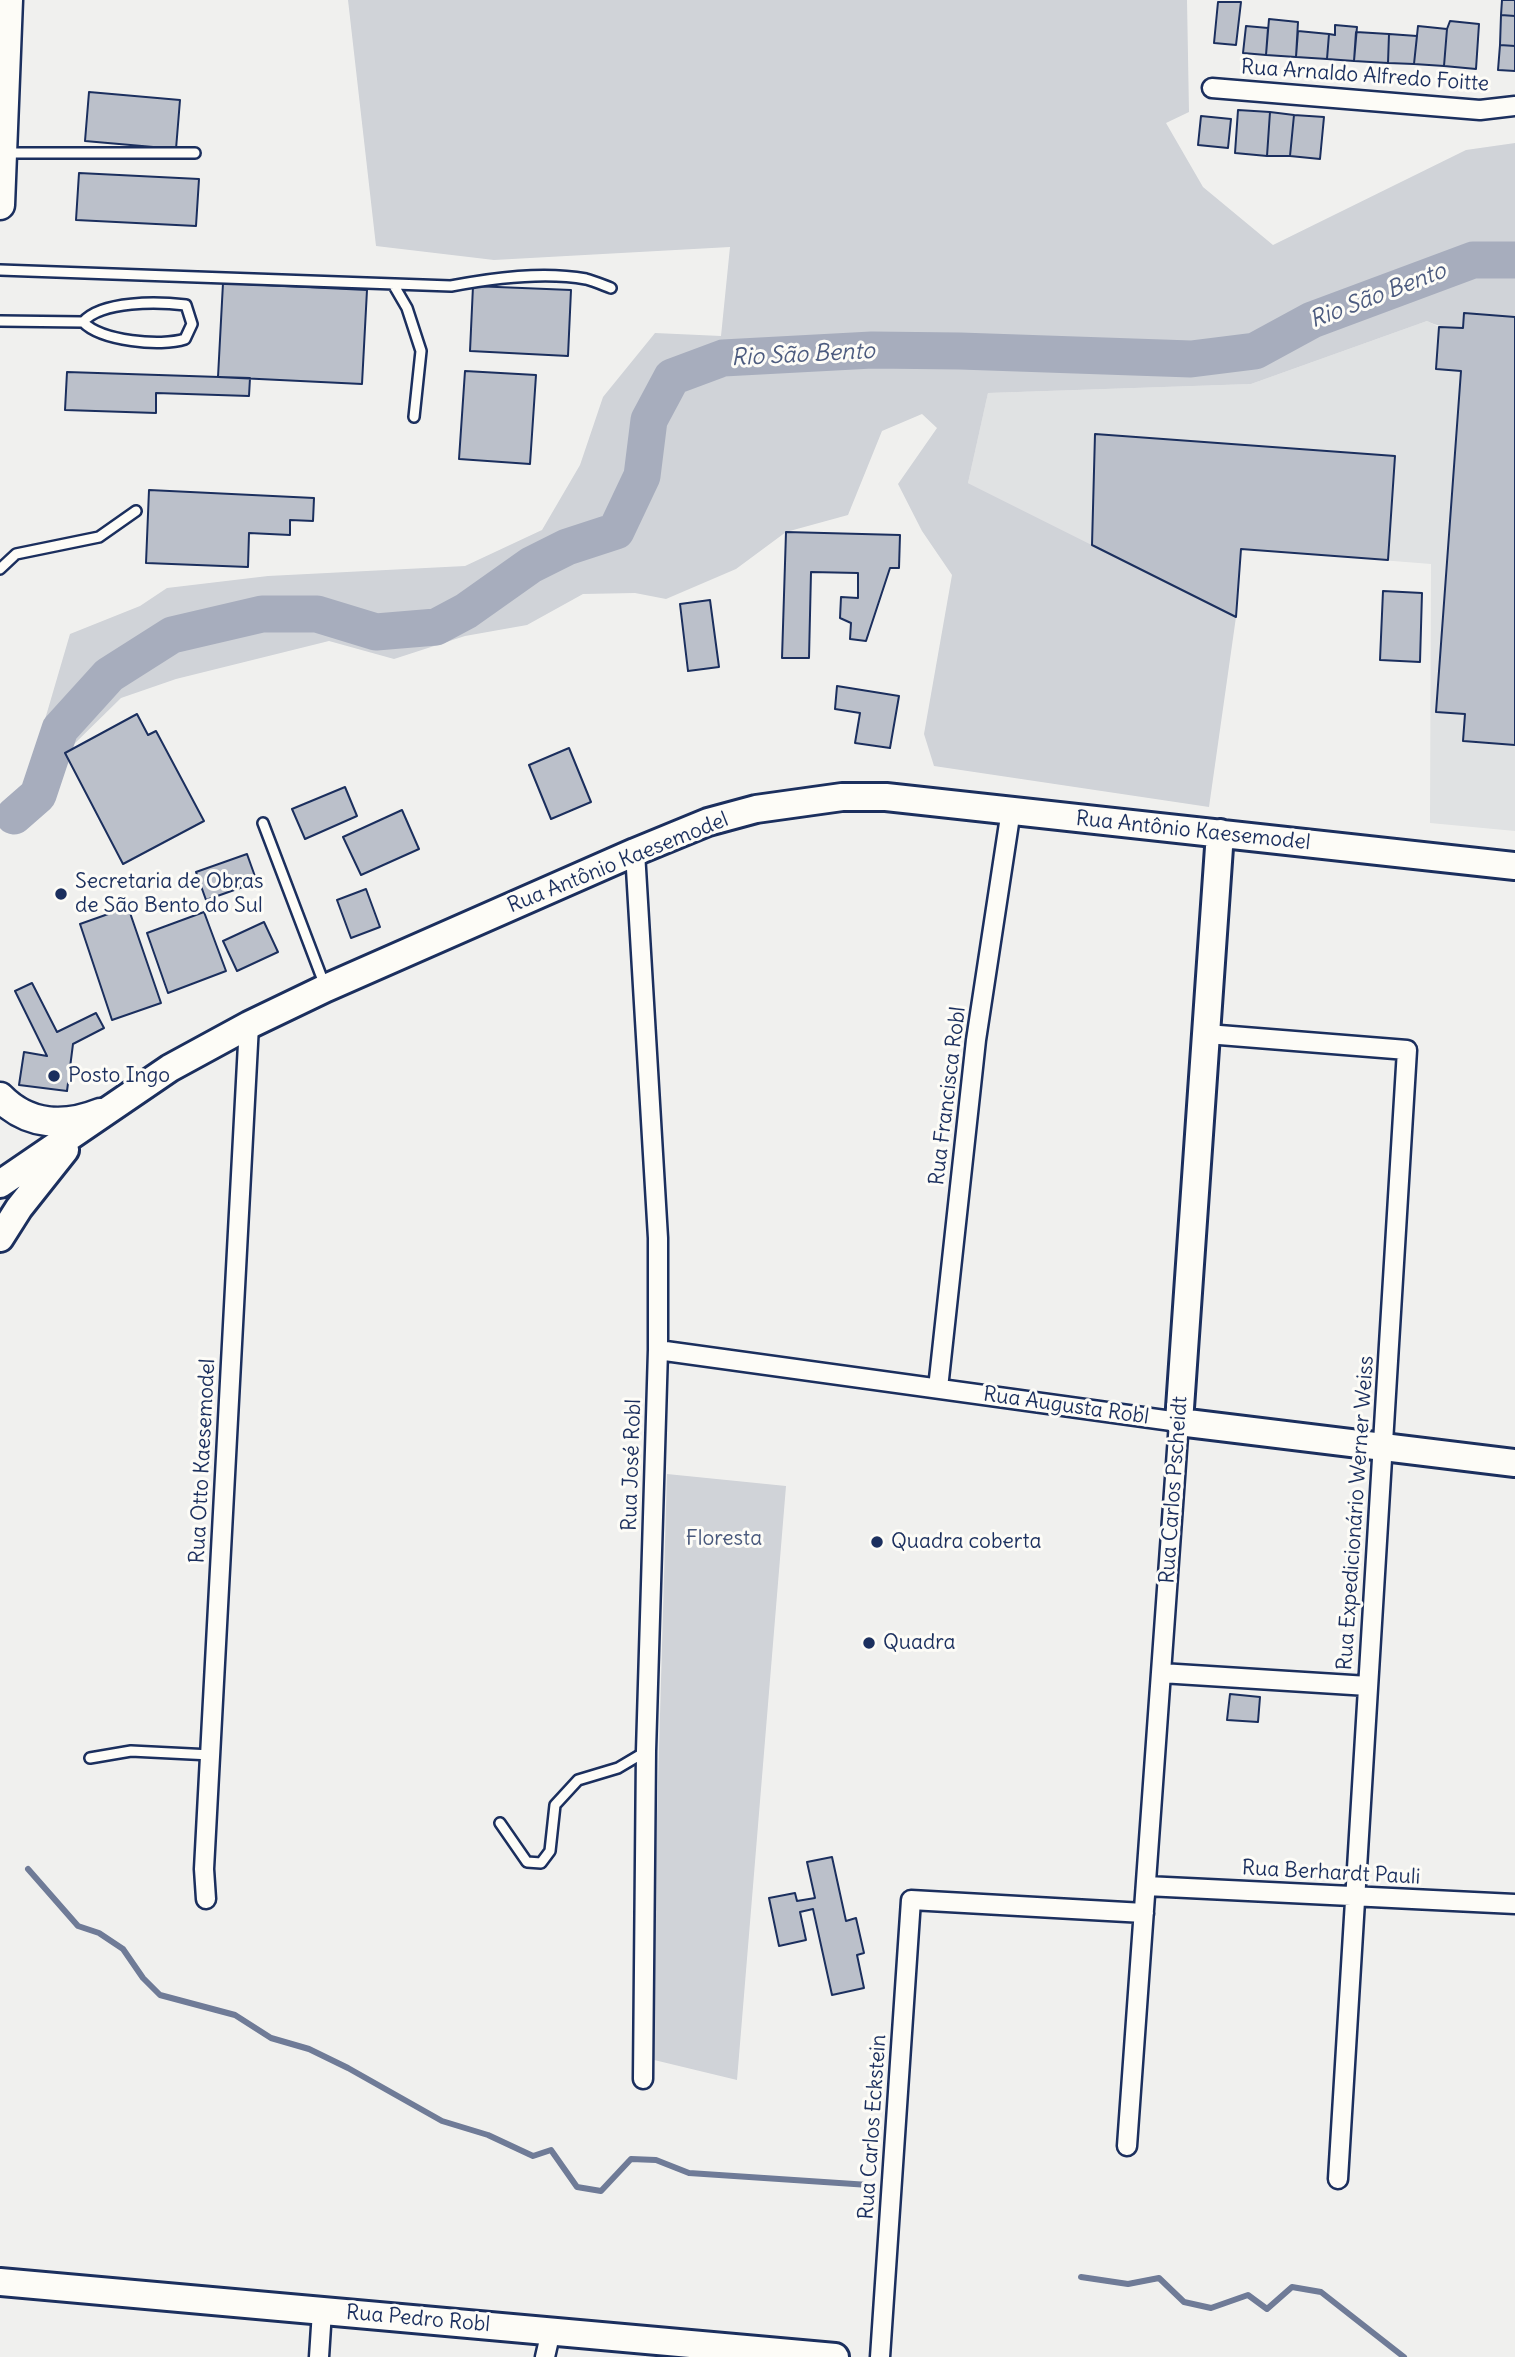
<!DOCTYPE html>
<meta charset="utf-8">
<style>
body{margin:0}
canvas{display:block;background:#f0f0ee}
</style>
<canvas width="1515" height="2357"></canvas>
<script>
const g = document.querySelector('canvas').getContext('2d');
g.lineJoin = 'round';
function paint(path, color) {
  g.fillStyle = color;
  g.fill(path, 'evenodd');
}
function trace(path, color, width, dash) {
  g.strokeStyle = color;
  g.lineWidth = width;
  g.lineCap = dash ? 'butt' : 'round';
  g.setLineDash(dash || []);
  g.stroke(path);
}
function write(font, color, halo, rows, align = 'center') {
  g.font = font + ' Delius,sans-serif';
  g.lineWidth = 6;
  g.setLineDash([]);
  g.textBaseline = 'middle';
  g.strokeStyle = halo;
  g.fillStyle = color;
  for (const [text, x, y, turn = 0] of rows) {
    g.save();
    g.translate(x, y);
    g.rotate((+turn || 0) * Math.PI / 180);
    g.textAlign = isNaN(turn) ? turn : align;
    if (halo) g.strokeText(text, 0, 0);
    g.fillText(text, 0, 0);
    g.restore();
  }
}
paint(new Path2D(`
 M1515,317v514l-85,-8 1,-259 -190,-15 -5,68 -268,-134 20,-90 263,-9 176,-63 12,6z`), '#e0e2e3');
paint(new Path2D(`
 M348,0h839l2,112 -23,11 37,64 70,58 193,-95 49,-7v174c-29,7 -60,18 -88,4l-176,63 -263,9 -20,90 268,134 -27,190 -275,-41 -10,-32 28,-159 -30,-44 -24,-47 39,-56 -15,-14 -40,17 -34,84 -62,17 -50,37 -70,30 -31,-6 -52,1 -56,31 -62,11 -71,23 -65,-18 -153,38 -55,19 -56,55 -11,38 -42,41 58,-198 70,-28 27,-18 101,-12 197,-10 77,-36 38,-65 23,-68 52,-64 66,3 9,-89 -236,13 -118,-14z
 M667,1474l119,12 -49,594 -87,-21z`), '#d0d3d8');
trace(new Path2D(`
 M28,1869l50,57 21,7 24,16 20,29 17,17 75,20 36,23 38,11 39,19 94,53 46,14 45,21 18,-6 26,37 24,4 30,-32 25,1 33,13 180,12
 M1081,2277l47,7 31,-6 25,24 27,6 37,-13 19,14 25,-22 29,5 83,65`), '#6f7b97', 6);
trace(new Path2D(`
 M14,816l24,-21 22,-66 49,-54 63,-40 90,-21h55l59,18 60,-5 30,-16 65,-46 36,-18 49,-16 26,-55 7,-56 23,-43 51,-19 149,-8 88,1 231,8 64,-8 57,-31 161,-60h42`), '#a7adbd', 37);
const building = new Path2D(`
 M1502,0h13v16l-14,-1z
 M1218,2h23l-5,43 -22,-2z
 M1501,15l14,1v30l-15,-1z
 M1269,19l29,3 -2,35 -30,-2z
 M1450,21l29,3 -3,45 -32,-3 3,-37z
 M1335,25l22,2 -3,34 -27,-2 2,-25 6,1z
 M1246,26l22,2 -2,27 -23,-2z
 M1418,26l29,3 -3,37 -30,-2z
 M1298,31l31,3 -2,25 -31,-2z
 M1356,32l33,2 -1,29 -34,-2z
 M1389,34l28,2 -3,28 -26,-1z
 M1500,45l15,1v25l-17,-1z
 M89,92l91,8 -4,49 -91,-8z
 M1238,110l32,2 -3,44 -32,-3z
 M1270,112l24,3 -4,41h-23z
 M1294,115l30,2 -4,42 -30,-3z
 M1201,116l30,3 -3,29 -30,-3z
 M79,173l120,6 -3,47 -120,-6z
 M223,283l144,7 -5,94 -144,-7z
 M473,286l98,4 -3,66 -98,-5z
 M1464,313l51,4v428l-52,-4 2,-27 -29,-2 25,-341 -25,-2 3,-42 24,1z
 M465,371l71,4 -6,89 -71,-5z
 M67,372l183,6 -1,18 -93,-3v20l-91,-3z
 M1095,434l300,22 -7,104 -147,-11 -5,68 -144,-72z
 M149,490l165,8 -1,23 -23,-1v15l-41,-2 -1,34 -102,-4z
 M786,532l114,3 -1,33h-9l-24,73 -16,-2 1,-16 -11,-5 1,-21 17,1v-25l-47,-1 -2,86h-27z
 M1383,591l39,2 -2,69 -40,-2z
 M710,600l9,67 -31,4 -8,-67z
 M837,686l62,10 -9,52 -35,-5 5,-30 -25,-4z
 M137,714l11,21 8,-4 48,90 -81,43 -58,-111z
 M569,748l22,54 -40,17 -22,-54z
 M345,787l12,29 -52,23 -13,-30z
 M402,810l17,39 -58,26 -18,-38z
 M247,854l10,28 -51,18 -10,-28z
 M366,889l14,38 -29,11 -14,-38z
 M128,907l33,96 -49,17 -32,-96z
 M204,912l22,59 -58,22 -21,-60z
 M264,922l14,30 -41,19 -14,-30z
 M32,983l25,49 39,-19 8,15 -31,16 -6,47 -48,-6 5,-33 23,4 -32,-65z
 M1230,1694l30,3 -2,25 -31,-2z
 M832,1857l14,64 10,-3 8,35 -7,2 7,33 -32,7 -19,-86 -13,3 6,28 -27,6 -10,-48 26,-5 2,8 18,-3 -8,-36z`);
paint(building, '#bbc0ca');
trace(building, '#1b2f5e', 2);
const lane = new Path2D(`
 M5,153h190
 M0,270l451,16c42,-8 92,-15 135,-7 8,2 17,6 25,9
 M393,284l14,24 14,43 -7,66
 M0,321l83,1c18,19 78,25 102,17l7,-15 -6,-19c-27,-3 -84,-5 -103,17
 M0,569l16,-15 83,-17 37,-26
 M263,823l62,163
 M90,1758l41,-7 80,4
 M500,1823l27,39 14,1 9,-12 5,-46 23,-25 40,-12 27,-16`);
const street = new Path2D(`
 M1212,88l268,22 35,-4
 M635,852l23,386v112l-12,401 -3,328
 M1207,1034l200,16 -69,1129
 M658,1350l521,72 -52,724
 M938,1388l38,-348 35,-230
 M1161,1673l207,13
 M1146,1886l369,18
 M206,1899l-2,-30 45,-844
 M319,2357l3,-46
 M545,2357l6,-26
 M880,2357l31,-457 233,13`);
const secondary = new Path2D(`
 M1220,833l-41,589 336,41
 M0,1184l170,-116 79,-43 77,-37 309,-136 73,-30 48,-13 86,-12h44l629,69
 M0,1238l19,-30 46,-58
 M0,2282l835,75`);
const primary = new Path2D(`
 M0,205l8,-205
 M0,1097c28,29 65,30 100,16`);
trace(lane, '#1b2f5e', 14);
trace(street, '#1b2f5e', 23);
trace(secondary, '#1b2f5e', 32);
trace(primary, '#1b2f5e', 33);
trace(lane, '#fdfcf7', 9);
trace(street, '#fdfcf7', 18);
trace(secondary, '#fdfcf7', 26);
trace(primary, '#fdfcf7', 28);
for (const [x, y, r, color] of [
 [61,894,7,"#1b2f5e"],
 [54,1076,7,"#1b2f5e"],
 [877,1542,7,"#1b2f5e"],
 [869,1643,7,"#1b2f5e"]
]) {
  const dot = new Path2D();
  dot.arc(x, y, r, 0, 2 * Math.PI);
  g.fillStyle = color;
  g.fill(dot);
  trace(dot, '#fdfcf7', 2.5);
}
write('21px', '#1b2f5e', '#fdfcf7', [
 ["Rua Arnaldo Alfredo Foitte",1365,76,4],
 ["Rua Antônio Kaesemodel",1193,831,6],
 ["Rua Antônio Kaesemodel",618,863,-22],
 ["Rua Francisca Robl",948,1096,-83],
 ["Rua Augusta Robl",1066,1406,8],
 ["Rua Otto Kaesemodel",203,1461,-87],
 ["Rua José Robl",632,1465,-88],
 ["Rua Carlos Pscheidt",1174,1490,-86],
 ["Rua Expedicionário Werner Weiss",1356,1513,-86],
 ["Rua Berhardt Pauli",1331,1873,3],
 ["Rua Carlos Eckstein",873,2127,-86],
 ["Rua Pedro Robl",418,2319,5]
]);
write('21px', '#1b2f5e', '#fdfcf7', [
 ["Secretaria de Obras",75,882],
 ["de São Bento do Sul",75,906],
 ["Posto Ingo",68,1076],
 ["Quadra coberta",891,1542],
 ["Quadra",883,1643]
], 'left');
write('21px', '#48587c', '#fdfcf7', [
 ["Floresta",724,1539]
]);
write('italic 23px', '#4c5b7f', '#fdfcf7', [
 ["Rio São Bento",1378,296,-21],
 ["Rio São Bento",803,355,-3]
]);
</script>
